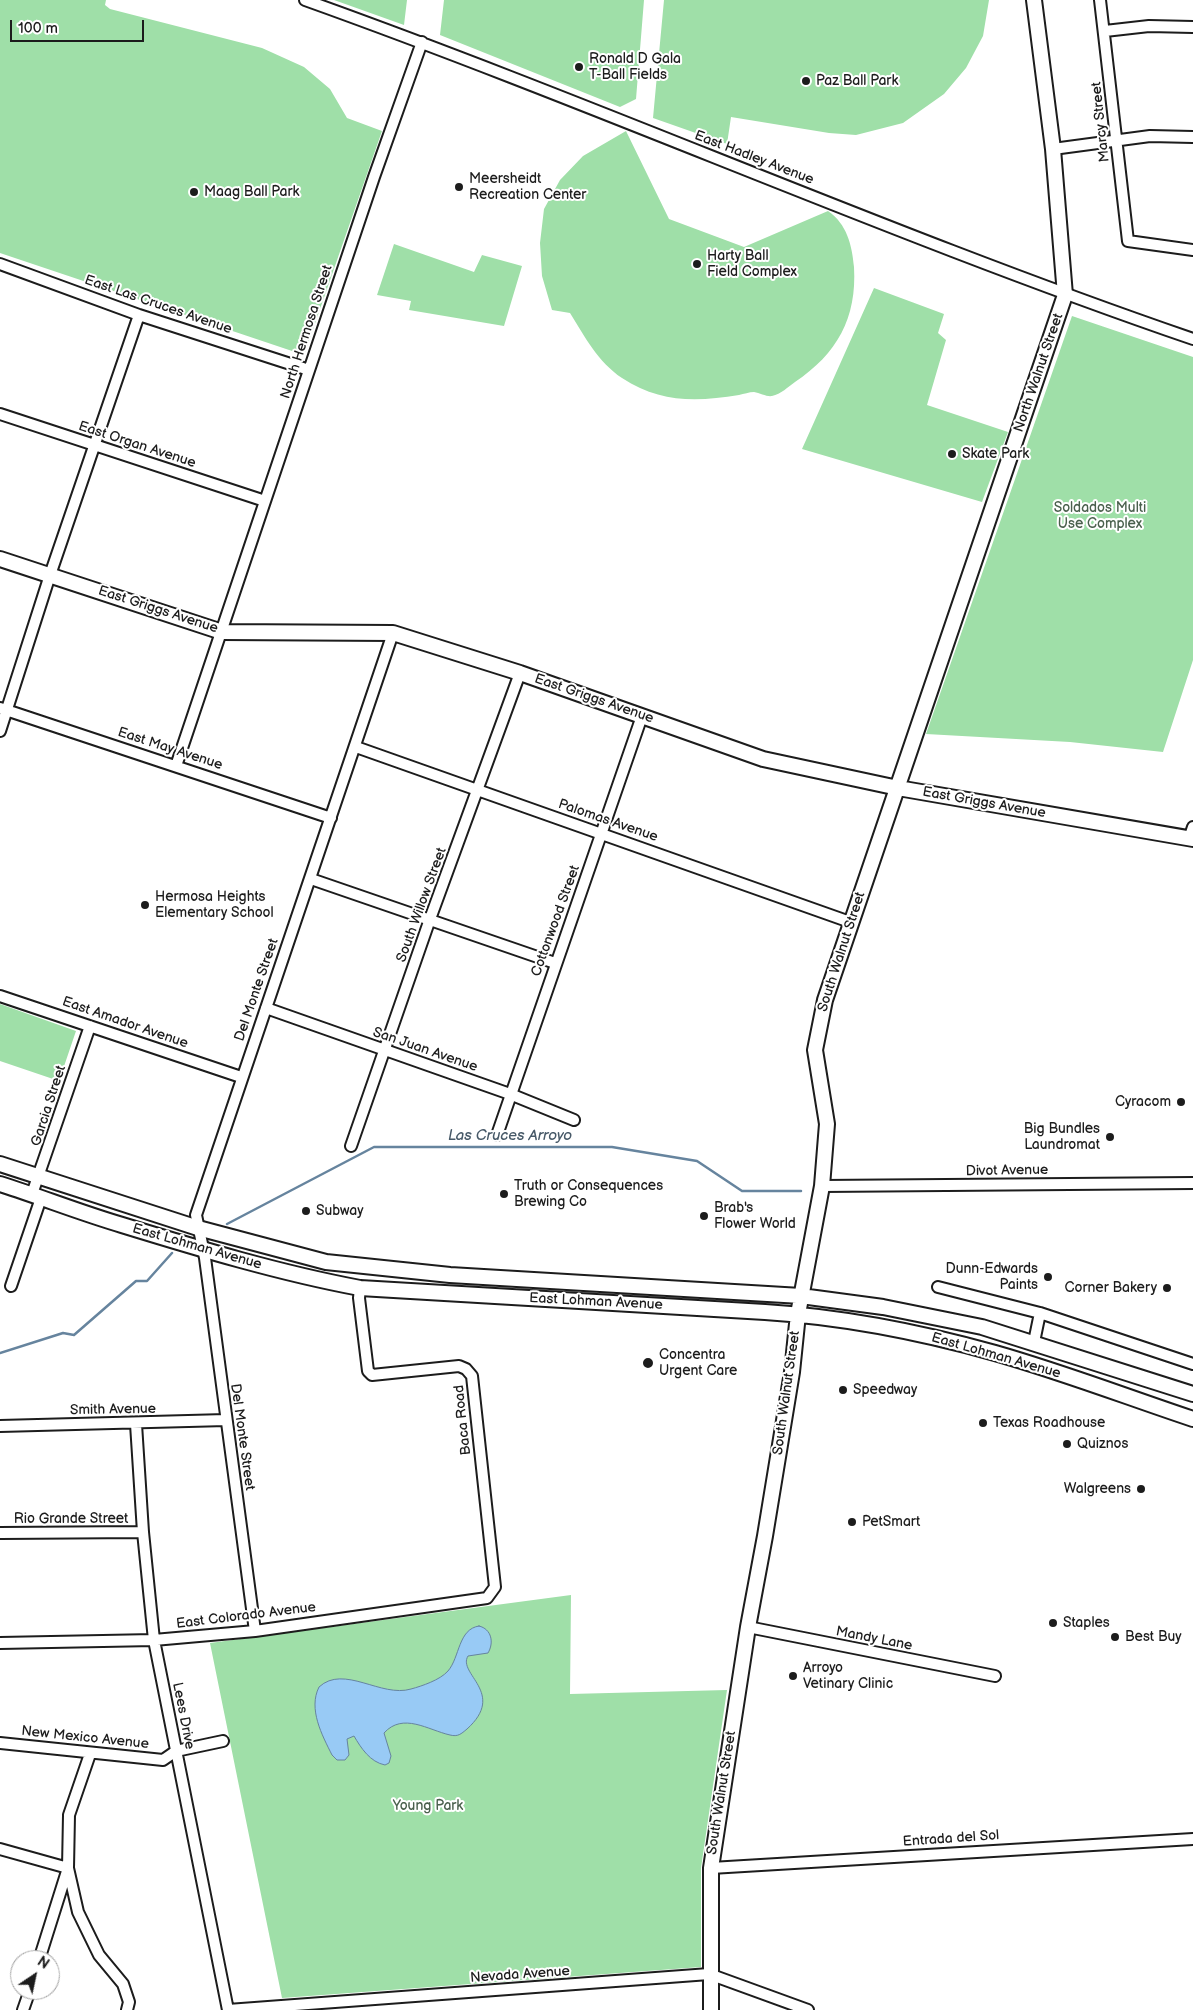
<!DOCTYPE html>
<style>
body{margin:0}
#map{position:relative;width:1193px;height:2010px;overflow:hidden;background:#fff;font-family:"Balsamiq Sans",sans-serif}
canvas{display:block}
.north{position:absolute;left:10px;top:1950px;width:50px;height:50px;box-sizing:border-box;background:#fff;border:1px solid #a4a4a4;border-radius:50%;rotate:34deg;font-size:14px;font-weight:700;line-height:20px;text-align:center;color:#1c1c1c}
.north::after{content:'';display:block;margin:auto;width:18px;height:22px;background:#1c1c1c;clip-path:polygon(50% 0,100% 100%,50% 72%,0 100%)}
.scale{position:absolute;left:10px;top:20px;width:134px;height:22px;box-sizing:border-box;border:2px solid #1c1c1c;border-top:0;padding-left:6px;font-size:15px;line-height:18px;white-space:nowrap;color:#1c1c1c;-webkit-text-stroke:4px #fff;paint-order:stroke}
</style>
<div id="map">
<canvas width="1193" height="2010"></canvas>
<div class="north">N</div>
<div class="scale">100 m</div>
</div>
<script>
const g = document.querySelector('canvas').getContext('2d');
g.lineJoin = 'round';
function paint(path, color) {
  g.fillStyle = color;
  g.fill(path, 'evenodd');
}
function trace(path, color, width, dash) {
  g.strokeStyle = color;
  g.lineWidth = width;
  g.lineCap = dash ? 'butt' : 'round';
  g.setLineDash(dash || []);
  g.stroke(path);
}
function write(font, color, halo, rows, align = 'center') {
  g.font = font + ' "Balsamiq Sans",sans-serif';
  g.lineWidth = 4;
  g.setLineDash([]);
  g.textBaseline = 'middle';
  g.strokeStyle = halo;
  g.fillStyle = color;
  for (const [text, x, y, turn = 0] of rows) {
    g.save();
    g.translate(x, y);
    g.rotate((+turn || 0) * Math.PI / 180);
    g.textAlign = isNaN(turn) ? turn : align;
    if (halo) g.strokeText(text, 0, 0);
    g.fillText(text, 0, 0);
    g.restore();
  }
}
paint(new Path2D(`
 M0,0h106l-1,5 5,4 152,39 42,19 26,22 17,29 35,13 -78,224 -304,-102z
 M334,0h73l-3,25z
 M444,0h200l-8,99 -16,8 -180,-72z
 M664,0h325l-6,36 -17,32 -22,26 -41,29 -47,12 -27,-2 -98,-16 -4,27 -74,-26z
 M626,131l43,88 75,28 84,-36c19,13 24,34 26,56 3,51 -17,87 -59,115 -7,5 -14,12 -23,14 -5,1 -12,-3 -18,-4 -5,0 -10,2 -15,3 -43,7 -79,8 -117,-17 -24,-16 -37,-41 -52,-65l-18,-3 -10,-34 -2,-33 4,-34 16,-29 23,-24z
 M394,244l80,28 8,-17 40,11 -18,60 -95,-16 2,-9 -34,-6z
 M874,288l70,26 -6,19 8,7 -19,65 81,27 -26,70 -180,-53z
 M1072,316l121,41v303l-30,92 -93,-10 -144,-8z
 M0,1004l76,27 -17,50 -59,-20z
 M571,1595l-1,99 157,-4 -26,178v99l-419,31 -72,-355z`), '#9fdfa8');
const water = new Path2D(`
 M479,1626c13,3 15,17 9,27l-20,3c-11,18 39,37 -1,73 -6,5 -9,8 -17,6 -22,-5 -47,-23 -66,-2l7,23 -2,7 -4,2c-15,-3 -24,-17 -31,-29l-7,3 2,16 -4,5h-8l-5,-5c-10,-20 -24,-46 -13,-68 25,-23 62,11 92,2 11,-3 29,-9 37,-18 12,-14 10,-42 31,-45z`);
paint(water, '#98caf5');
trace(water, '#66849e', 1);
trace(new Path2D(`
 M227,1224l147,-77h238l85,14 45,30h59
 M0,1353l63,-20 11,2 62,-54h11l25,-28`), '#66849e', 2.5);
const street = new Path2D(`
 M305,0c299,107 588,236 888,339
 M1100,0l28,241 65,9
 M1105,31l44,-5 44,1
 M1053,149l97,-13 43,1
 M0,264l139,51 170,55
 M0,414l265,87
 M0,708l331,110
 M0,731l50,-156 89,-260
 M356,747l494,175
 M176,766l198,-589 48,-135
 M1189,839l4,-12
 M311,879l244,84
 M0,996l241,81
 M266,1008l244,86 64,26
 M497,1135l145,-419
 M351,1146l79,-227 90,-246
 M822,1186l371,-3
 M32,1194l58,-168
 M11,1286l30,-88
 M938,1287l102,26
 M1034,1342l6,-29 153,51
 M136,1424l7,108 11,108 74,370
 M0,1426l226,-6
 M0,1533l143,-1
 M748,1627l247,49
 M255,1631l-50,-373 -9,-43 197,-582
 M0,1643l154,-3 101,-9 232,-33 8,-11 -23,-211 -6,-7 -7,-3 -87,9 -4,-4 -9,-73 1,-10
 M0,1743l163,17 13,-9 47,-10
 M90,1754l-21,61 -1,53 10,44 21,43 24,29 6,18 -2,8
 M0,1849l68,19 -29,92
 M711,1868l482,-29
 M23,2010l7,-20
 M228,2010l481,-36 99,36`);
const secondary = new Path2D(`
 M0,559l222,73 171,1 127,40 243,86 135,29 295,51
 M0,1164l198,64 128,34 124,13 351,21 82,11 99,20 211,67
 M0,1184c41,13 81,29 122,41 78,24 158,48 238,63l405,24c78,5 155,20 230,41 67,19 132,44 198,66
 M711,2010v-142l37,-241 17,-91 27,-164 6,-58 24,-128 5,-62 -12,-74 10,-50 240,-705 -12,-146 -19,-149`);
trace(street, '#1c1c1c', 14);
trace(secondary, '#1c1c1c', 18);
trace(street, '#fff', 10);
trace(secondary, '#fff', 14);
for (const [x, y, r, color] of [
 [579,67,5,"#1c1c1c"],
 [806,81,5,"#1c1c1c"],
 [459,187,5,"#1c1c1c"],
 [194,192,5,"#1c1c1c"],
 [697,264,5,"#1c1c1c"],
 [952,454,5,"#1c1c1c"],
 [145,905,5,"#1c1c1c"],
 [1181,1102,5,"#1c1c1c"],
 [1110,1137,5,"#1c1c1c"],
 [504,1194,5,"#1c1c1c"],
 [306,1211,5,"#1c1c1c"],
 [704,1216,5,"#1c1c1c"],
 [1048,1277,5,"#1c1c1c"],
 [1167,1288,5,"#1c1c1c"],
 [648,1363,6,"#1c1c1c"],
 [843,1390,5,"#1c1c1c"],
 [983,1423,5,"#1c1c1c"],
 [1067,1444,5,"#1c1c1c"],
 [1141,1489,5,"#1c1c1c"],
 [852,1522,5,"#1c1c1c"],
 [1053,1623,5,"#1c1c1c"],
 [1115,1637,5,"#1c1c1c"],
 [793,1676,5,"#1c1c1c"]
]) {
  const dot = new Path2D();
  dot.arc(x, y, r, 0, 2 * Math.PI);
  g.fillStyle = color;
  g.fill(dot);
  trace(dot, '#fff', 2);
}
write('14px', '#1c1c1c', '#fff', [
 ["Ronald D Gala",589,59],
 ["T-Ball Fields",589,75],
 ["Paz Ball Park",816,81],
 ["Meersheidt",469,179],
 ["Recreation Center",469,195],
 ["Maag Ball Park",204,192],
 ["Harty Ball",707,256],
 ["Field Complex",707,272],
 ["Skate Park",962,454],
 ["Hermosa Heights",155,897],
 ["Elementary School",155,913],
 ["Cyracom",1171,1102,"right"],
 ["Big Bundles",1100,1129,"right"],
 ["Laundromat",1100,1145,"right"],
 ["Truth or Consequences",514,1186],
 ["Brewing Co",514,1202],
 ["Brab's",714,1208],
 ["Flower World",714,1224],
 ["Subway",316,1211],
 ["Dunn-Edwards",1038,1269,"right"],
 ["Paints",1038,1285,"right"],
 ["Corner Bakery",1157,1288,"right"],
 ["Concentra",659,1355],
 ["Urgent Care",659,1371],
 ["Speedway",853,1390],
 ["Texas Roadhouse",993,1423],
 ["Quiznos",1077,1444],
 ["Walgreens",1131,1489,"right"],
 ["PetSmart",862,1522],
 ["Staples",1063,1623],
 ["Best Buy",1125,1637],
 ["Arroyo",803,1668],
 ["Vetinary Clinic",803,1684]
], 'left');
write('14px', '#1c1c1c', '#fff', [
 ["Marcy Street",1101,122,-96],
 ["East Hadley Avenue",754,158,21],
 ["East Las Cruces Avenue",158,305,19],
 ["North Hermosa Street",307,332,-72],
 ["North Walnut Street",1039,373,-71],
 ["East Organ Avenue",137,445,18],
 ["East Griggs Avenue",158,610,18],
 ["East Griggs Avenue",594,699,19],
 ["East May Avenue",170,749,18],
 ["East Griggs Avenue",984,803,10],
 ["Palomas Avenue",608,821,19],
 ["South Willow Street",422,905,-70],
 ["Cottonwood Street",556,921,-70],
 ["South Walnut Street",842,952,-72],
 ["Del Monte Street",257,990,-71],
 ["East Amador Avenue",125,1023,19],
 ["San Juan Avenue",425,1050,19],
 ["Garcia Street",49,1106,-72],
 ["Divot Avenue",1007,1171,-1],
 ["East Lohman Avenue",197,1247,16],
 ["East Lohman Avenue",596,1302,3],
 ["East Lohman Avenue",996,1356,16],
 ["South Walnut Street",787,1393,-82],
 ["Smith Avenue",113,1410,-1],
 ["Baca Road",463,1420,-96],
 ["Del Monte Street",242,1437,82],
 ["Rio Grande Street",71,1519],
 ["East Colorado Avenue",246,1616,-7],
 ["Mandy Lane",874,1639,11],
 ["Lees Drive",183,1716,79],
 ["New Mexico Avenue",85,1738,6],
 ["South Walnut Street",722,1793,-81],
 ["Entrada del Sol",951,1839,-4],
 ["Nevada Avenue",520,1975,-4]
]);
write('14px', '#4a604d', '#fff', [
 ["Soldados Multi",1100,508],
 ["Use Complex",1100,524],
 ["Young Park",428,1806]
]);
write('italic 15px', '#475968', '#fff', [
 ["Las Cruces Arroyo",510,1136]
]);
</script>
